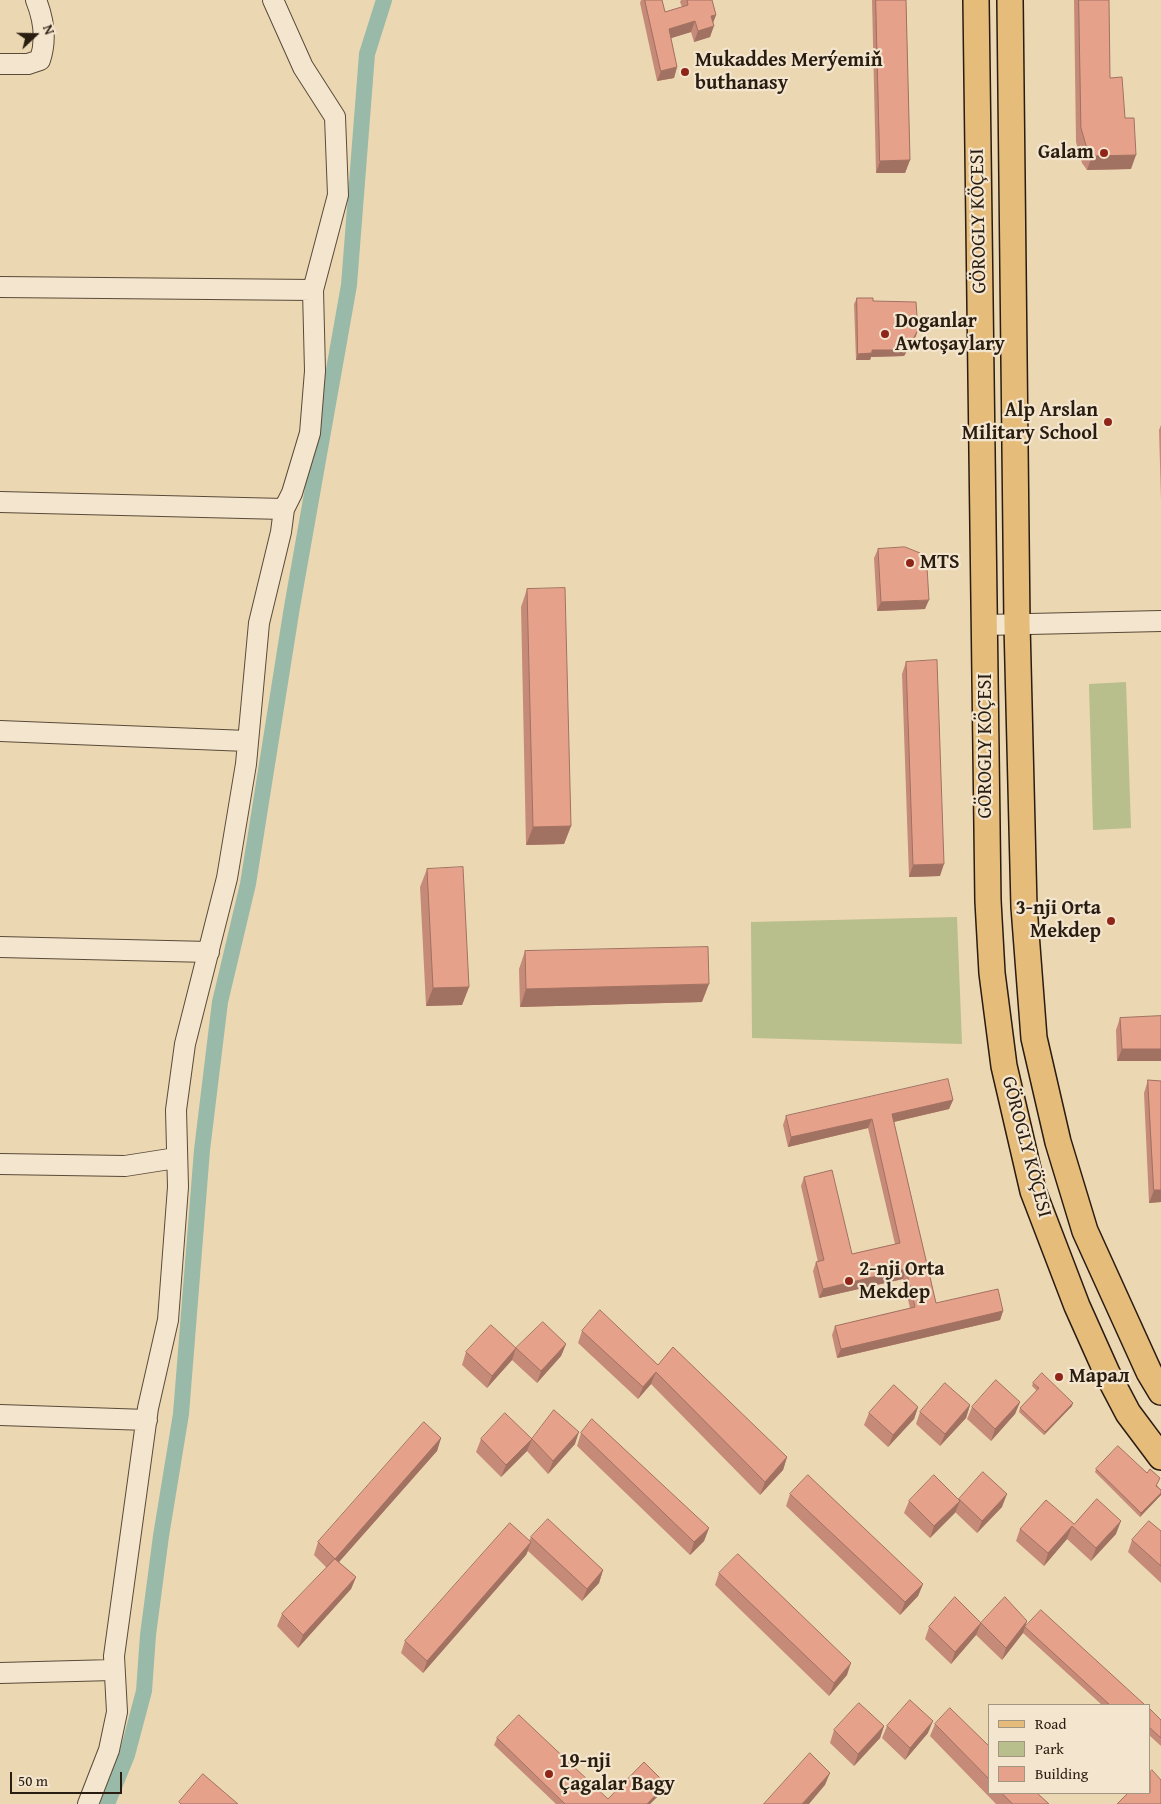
<!DOCTYPE html>
<meta charset="utf-8">
<style>
body{margin:0}
#map{position:relative;width:1161px;height:1804px;overflow:hidden;background:#ecd7b3;font-family:"Gentium Book Plus",serif}
canvas{display:block}
.legend{position:absolute;left:988px;top:1704px;width:162px;height:90px;box-sizing:border-box;background:#f3e5ce;border:1px solid #a29582;margin:0;padding:6px 9px;list-style:none;font-size:15px;color:#291c10}
.legend li{display:flex;align-items:center;gap:10px;height:25px}
.legend b{width:25px;border:1px solid #a29582}
.north{position:absolute;left:10px;top:10px;width:50px;height:50px;-webkit-text-stroke:4px #f3e5ce;paint-order:stroke;rotate:69deg;font-size:14px;font-weight:700;line-height:20px;text-align:center;color:#291c10}
.north::after{content:'';display:block;margin:auto;width:18px;height:22px;background:#291c10;clip-path:polygon(50% 0,100% 100%,50% 72%,0 100%)}
.scale{position:absolute;left:10px;top:1772px;width:112px;height:22px;box-sizing:border-box;border:2px solid #291c10;border-top:0;padding-left:6px;font-size:15px;line-height:18px;white-space:nowrap;color:#291c10;-webkit-text-stroke:4px #f3e5ce;paint-order:stroke}
</style>
<div id="map">
<canvas width="1161" height="1804"></canvas>
<ul class="legend">
<li><b style="height:6px;background:#e6bc7a"></b>Road</li>
<li><b style="height:14px;background:#b8be8c"></b>Park</li>
<li><b style="height:14px;background:#e6a18b"></b>Building</li>
</ul>
<div class="north">N</div>
<div class="scale">50 m</div>
</div>
<script>
const g = document.querySelector('canvas').getContext('2d');
g.lineJoin = 'round';
function paint(path, color) {
  g.fillStyle = color;
  g.fill(path, 'evenodd');
}
function trace(path, color, width, dash) {
  g.strokeStyle = color;
  g.lineWidth = width;
  g.lineCap = dash ? 'butt' : 'round';
  g.setLineDash(dash || []);
  g.stroke(path);
}
function write(font, color, halo, rows, align = 'center') {
  g.font = font + ' "Gentium Book Plus",serif';
  g.lineWidth = 4.5;
  g.setLineDash([]);
  g.textBaseline = 'middle';
  g.strokeStyle = halo;
  g.fillStyle = color;
  for (const [text, x, y, turn = 0] of rows) {
    g.save();
    g.translate(x, y);
    g.rotate((+turn || 0) * Math.PI / 180);
    g.textAlign = isNaN(turn) ? turn : align;
    if (halo) g.strokeText(text, 0, 0);
    g.fillText(text, 0, 0);
    g.restore();
  }
}
paint(new Path2D(`
 M1126,682l5,146 -38,2 -4,-146z
 M957,917l5,127 -210,-6 -1,-116z`), '#b8be8c');
trace(new Path2D(`
 M107,1804l20,-49 17,-64 4,-56 13,-99 20,-122 21,-264 18,-148 28,-118 44,-277 57,-322 18,-231 17,-54`), '#99baa9', 16);
const minor = new Path2D(`
 M0,64h28l12,-4c7,-21 4,-40 -4,-60
 M0,287l313,3
 M0,502l284,7
 M985,625l176,-4
 M0,731l247,10
 M0,947l209,5
 M0,1164l125,2 51,-8
 M0,1415l147,5
 M0,1673l113,-3
 M88,1804l21,-54 8,-38 -3,-56 34,-248 20,-88 10,-133 -2,-77 9,-66 42,-166 19,-114 13,-141 22,-91 3,-23 8,-16 18,-60 5,-62 -2,-81 25,-95 -3,-78 -32,-50 -30,-67`);
const major = new Path2D(`
 M976,0l12,901 4,72 12,93 29,125 44,115 30,67 21,40 33,44
 M1010,0l7,624 7,283 10,131 24,104 27,89 64,141 12,20`);
trace(minor, '#5a4b39', 22);
trace(major, '#291c10', 28);
trace(minor, '#f3e5ce', 20);
trace(major, '#e6bc7a', 25);
paint(new Path2D(`
 M641,0h21l3,12 17,-5 -2,-5 1,-2h31l4,15 -3,8 -3,14 -16,5 -3,-10 -20,6 6,29 -3,11 -17,3 -17,-78z
 M872,0h34l4,160 -5,13h-29z
 M1074,0h35l1,78 15,40 6,51 -44,1 -5,-7 -6,-21z
 M857,298l16,3 43,35 -12,20 -33,1 -1,3h-14l-2,-56z
 M1161,425v75l-2,-70z
 M878,549l47,60 -48,2 -3,-53z
 M527,589l44,237 -7,18 -38,1 -5,-238z
 M906,662l34,214 -31,1 -7,-203z
 M427,869l42,118 -7,18 -36,1 -6,-119z
 M525,951l177,51 -182,5 -1,-38z
 M1161,1016v45h-44l-1,-31 4,-12z
 M1148,1080l13,1v121l-12,1 -5,-110z
 M953,1100l-4,9 -55,13 42,181 67,8 -3,9 -163,38 -5,-23 3,-9 75,-18 -7,-29 -84,19 -6,-27 3,-9h2l-17,-76 3,-9 48,77 43,-10 -27,-116 -80,19 -5,-22 3,-9z
 M582,1331l76,34 129,92 -4,13 -23,25 -109,-111 -13,15 -60,-56z
 M566,1344l-5,12 -24,27 -25,-23 -25,28 -25,-23 4,-13z
 M1033,1383l39,23 -28,29 -25,-23 1,-4 17,-17 -5,-5z
 M1020,1402l-5,12 -24,27 -24,-22 5,-12z
 M970,1405l-4,13 -26,28 -24,-22 4,-12z
 M918,1407l-4,12 -26,28 -24,-22 5,-12z
 M581,1433l128,95 -5,13 -14,14 -113,-109z
 M441,1438l-4,13 -98,111 17,15 -5,12 -53,59 -21,-22 5,-12 45,-46 -13,-13 4,-13z
 M481,1439h51l43,5 -27,30 -21,-23 -26,26 -25,-25z
 M1096,1469l51,4 14,17v5l-21,22 -45,-45z
 M790,1494l133,90 -5,12 -18,19 -114,-109z
 M958,1499l44,8 -25,26 -22,-21 -25,26 -26,-25 5,-12z
 M1074,1524l42,10 -25,27 -24,-22 -23,27 -28,-25 4,-12z
 M1161,1531v52l-33,-31 4,-12z
 M531,1537l72,33 -4,13 -17,18 -54,-50 -2,4 -103,118 -22,-20 4,-12 124,-100z
 M719,1573l128,102 -18,21 -114,-111z
 M1027,1621l-2,6 120,78h-43l-79,-72 -21,27 -26,-25 -25,29 -26,-25 4,-12 52,-4z
 M1150,1709l11,11v26l-11,-10z
 M935,1724l55,23v46h47l12,11h-53l-66,-68z
 M884,1726l-4,12 -26,28 -24,-23 4,-13z
 M887,1726l41,7 -23,27 -23,-22z
 M497,1738l111,61 58,-15 -2,6 -14,14h-94l-62,-59z`), '#c68a78');
paint(new Path2D(`
 M716,15l-4,10 -1,-9z
 M695,21l-4,11 -26,8 4,-11z
 M714,26l-4,11 -16,5 4,-11z
 M677,67l-3,11 -17,3 4,-10z
 M1136,155l-5,14 -44,1 5,-14z
 M910,160l-5,13h-29l4,-12z
 M918,330l-2,6 -12,20 -33,1 -1,3h-14l2,-6 14,-4z
 M929,600l-4,9 -48,2 4,-9z
 M571,826l-7,18 -38,1 7,-18z
 M944,864l-4,12 -31,1 4,-12z
 M709,984l-7,18 -182,5 6,-18z
 M469,987l-7,18 -36,1 7,-18z
 M1122,1049h39v12h-44z
 M953,1100l-4,9 -60,14 3,-9z
 M872,1119l-4,9 -80,19 3,-10z
 M1154,1190h7v12l-12,1z
 M906,1269l-3,10 -84,19 4,-9z
 M1003,1311l-3,9 -163,38 4,-9z
 M566,1344l-5,12 -24,27 4,-12z
 M516,1348l-4,12 -25,28 5,-12z
 M656,1372l-5,12 -13,15 5,-12z
 M1020,1402l-5,12 -24,27 4,-12z
 M1073,1403l-1,3 -28,29 1,-3z
 M970,1405l-4,13 -26,28 5,-12z
 M918,1407l-4,12 -26,28 5,-12z
 M579,1432l-4,12 -27,30 5,-13z
 M441,1438l-4,13 -106,120 4,-12z
 M532,1439l-5,12 -26,26 5,-12z
 M787,1457l-4,13 -23,25 5,-13z
 M1161,1493v2l-21,22 1,-4z
 M1007,1494l-5,13 -25,26 5,-12z
 M960,1501l-5,12 -25,25 4,-12z
 M1121,1521l-5,13 -25,27 5,-13z
 M1072,1526l-5,13 -23,27 4,-13z
 M709,1528l-5,13 -14,14 4,-13z
 M531,1542l-5,13 -103,118 4,-12z
 M603,1570l-4,13 -17,18 5,-12z
 M356,1577l-5,12 -53,59 5,-13z
 M923,1584l-5,12 -18,19 5,-13z
 M1027,1621l-4,12 -21,27 4,-12z
 M981,1623l-5,12 -25,29 4,-12z
 M851,1663l-4,12 -18,21 5,-13z
 M933,1721l-5,12 -23,27 5,-12z
 M884,1726l-4,12 -26,28 4,-12z
 M830,1773l-5,12 -16,19h-7z
 M666,1784l-2,6 -14,14h-3z`), '#a17161');
const building = new Path2D(`
 M645,0h17l3,12 23,-7 -1,-5h25l4,15 -5,1 3,10 -16,5 -3,-10 -26,8 8,38 -16,4z
 M876,0h30l4,160 -30,1z
 M1079,0h30l1,78 12,-1 3,41h9l2,37 -44,1 -5,-7 -6,-21z
 M857,298h16v3l43,1 2,28 -11,20h-35v3l-14,1z
 M905,547l15,6 7,14 2,33 -48,2 -3,-53z
 M565,588l6,238 -38,1 -6,-238z
 M937,660l7,204 -31,1 -7,-203z
 M463,867l6,120 -36,1 -6,-119z
 M708,947l1,37 -183,5 -1,-38z
 M1161,1016v33h-39l-2,-31z
 M948,1079l5,21 -61,14 44,189 62,-14 5,22 -162,38 -6,-23 80,-19 -9,-38 -83,20 -7,-27 8,-2 -20,-83 28,-7 20,84 48,-11 -28,-124 -81,18 -5,-21z
 M1148,1080l13,1v109h-7z
 M600,1310l58,55 15,-18 114,110 -22,25 -109,-110 -13,15 -61,-56z
 M543,1322l23,22 -25,27 -25,-23z
 M491,1325l25,23 -24,28 -26,-24z
 M1042,1373l31,30 -28,29 -25,-24 19,-20 -6,-5z
 M996,1380l24,22 -25,27 -23,-22z
 M945,1383l25,22 -25,29 -25,-22z
 M894,1385l24,22 -25,28 -24,-22z
 M554,1410l25,22 -26,29 -21,-22z
 M505,1413l27,26 -26,26 -25,-26z
 M592,1419l117,109 -15,14 -113,-109z
 M424,1422l17,16 -106,121 -17,-17z
 M1118,1446l29,27 3,-4 10,9 -4,8 5,4v3l-20,20 -45,-44z
 M983,1472l24,22 -25,27 -23,-22z
 M808,1475l115,109 -18,18 -115,-108z
 M934,1475l26,26 -26,25 -25,-25z
 M1097,1499l24,22 -25,27 -24,-22 -24,27 -28,-24 26,-29 28,24z
 M548,1519l55,51 -16,19 -56,-52z
 M1149,1521l12,10v35l-29,-26z
 M510,1523l21,19 -104,119 -22,-20z
 M738,1554l113,109 -17,20 -115,-110z
 M335,1559l21,18 -53,58 -21,-21z
 M955,1597l26,26 -26,29 -26,-25z
 M1005,1597l22,24 -21,27 -25,-25z
 M1041,1610l104,95h-35l-85,-78z
 M910,1700l23,21 -23,27 -23,-22z
 M859,1703l25,23 -26,28 -24,-24z
 M950,1708l40,39v33l-55,-56z
 M1150,1709l11,11v18l-11,-10z
 M519,1715l89,84 36,-37 22,22 -19,20h-82l-68,-66z
 M810,1753l20,20 -28,31h-38z
 M1152,1770l9,10v24h-44l11,-11h22v-21z
 M203,1774l35,30h-57l-2,-2z
 M1002,1793h35l12,11h-36z`);
paint(building, '#e6a18b');
trace(building, '#a17161', 1);
for (const [x, y, r, color] of [
 [685,72,5,"#8f2418"],
 [1104,153,5,"#8f2418"],
 [885,334,5,"#8f2418"],
 [1108,422,5,"#8f2418"],
 [910,563,5,"#8f2418"],
 [1111,921,5,"#8f2418"],
 [849,1281,5,"#8f2418"],
 [1059,1377,5,"#8f2418"],
 [549,1774,5,"#8f2418"]
]) {
  const dot = new Path2D();
  dot.arc(x, y, r, 0, 2 * Math.PI);
  g.fillStyle = color;
  g.fill(dot);
  trace(dot, '#f3e5ce', 2);
}
write('bold 20px', '#291c10', '#f3e5ce', [
 ["Mukaddes Merýemiň",695,61],
 ["buthanasy",695,84],
 ["Galam",1094,153,"right"],
 ["Doganlar",895,322],
 ["Awtoşaylary",895,345],
 ["Alp Arslan",1098,411,"right"],
 ["Military School",1098,434,"right"],
 ["MTS",920,563],
 ["3-nji Orta",1101,909,"right"],
 ["Mekdep",1101,932,"right"],
 ["2-nji Orta",859,1270],
 ["Mekdep",859,1293],
 ["Марал",1069,1377],
 ["19-nji",559,1762],
 ["Çagalar Bagy",559,1785]
], 'left');
write('20px', '#291c10', '#f3e5ce', [
 ["GÖROGLY KÖÇESI",979,221,-91],
 ["GÖROGLY KÖÇESI",986,746,-90],
 ["GÖROGLY KÖÇESI",1026,1147,75]
]);
</script>
